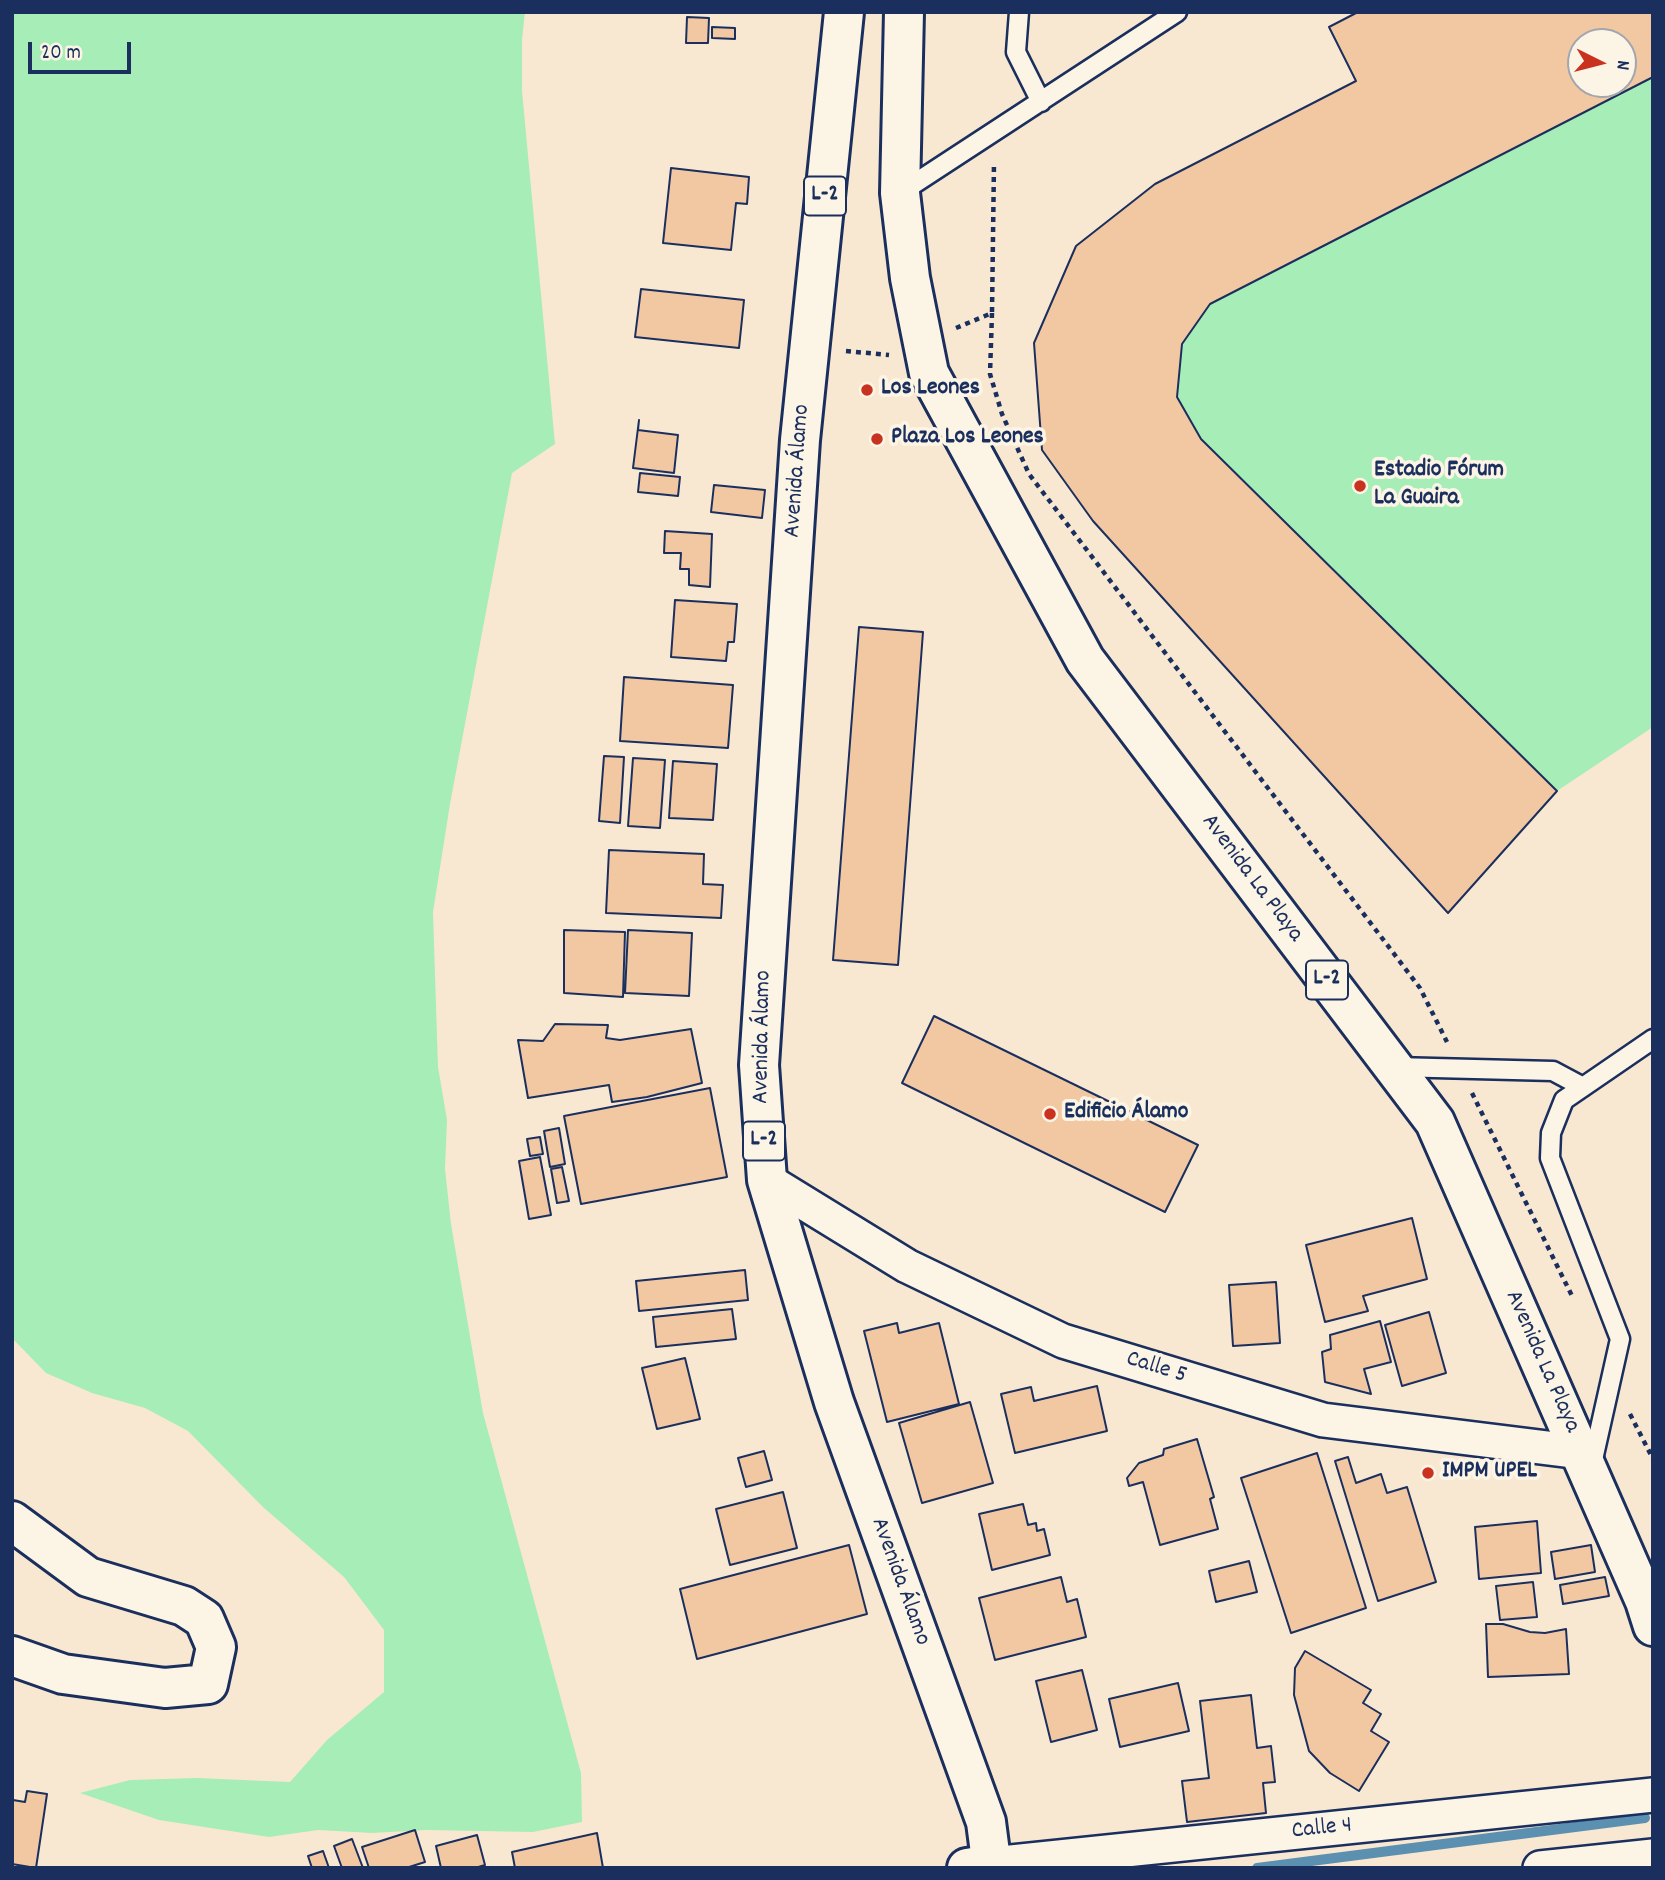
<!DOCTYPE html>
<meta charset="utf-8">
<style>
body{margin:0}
#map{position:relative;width:1665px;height:1880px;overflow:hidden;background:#f9e8d1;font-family:Dekko,sans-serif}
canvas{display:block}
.frame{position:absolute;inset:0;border:14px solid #1b2f5e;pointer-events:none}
.north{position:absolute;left:1567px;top:28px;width:70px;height:70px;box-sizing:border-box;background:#fcf5e5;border:2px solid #a2a6af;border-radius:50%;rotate:96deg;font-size:19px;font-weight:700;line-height:28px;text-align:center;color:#1b2f5e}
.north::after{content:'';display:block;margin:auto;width:24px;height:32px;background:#c8321e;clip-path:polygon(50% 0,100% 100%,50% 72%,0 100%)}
.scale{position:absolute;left:28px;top:42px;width:103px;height:32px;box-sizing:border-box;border:4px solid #1b2f5e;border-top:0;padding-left:9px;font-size:21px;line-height:24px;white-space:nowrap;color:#1b2f5e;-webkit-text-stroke:5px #fcf5e5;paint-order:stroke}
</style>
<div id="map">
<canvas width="1665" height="1880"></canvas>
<div class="frame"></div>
<div class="north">N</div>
<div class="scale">20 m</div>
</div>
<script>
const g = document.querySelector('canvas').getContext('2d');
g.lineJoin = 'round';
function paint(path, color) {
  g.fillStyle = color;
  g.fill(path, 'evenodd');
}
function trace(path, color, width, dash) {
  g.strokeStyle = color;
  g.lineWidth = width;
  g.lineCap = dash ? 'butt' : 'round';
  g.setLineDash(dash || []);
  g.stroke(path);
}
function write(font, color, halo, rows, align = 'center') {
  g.font = font + ' Dekko,sans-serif';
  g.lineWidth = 7;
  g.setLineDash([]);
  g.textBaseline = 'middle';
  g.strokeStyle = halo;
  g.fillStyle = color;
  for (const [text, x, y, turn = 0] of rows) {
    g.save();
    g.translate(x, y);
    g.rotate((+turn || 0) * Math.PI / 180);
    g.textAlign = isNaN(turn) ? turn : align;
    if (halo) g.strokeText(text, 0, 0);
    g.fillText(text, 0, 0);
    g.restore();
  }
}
paint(new Path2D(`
 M12,12h513l-3,28v51l33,353 -43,29 -62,331 -17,108 5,155 9,53 -2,49 6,55 32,189 98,360 1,49 -49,10 -106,-2 -55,3 -54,-3 -49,7 -110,-17 -79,-27 50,-13 67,-2 93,4 37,-42 57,-48v-62l-40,-53 -80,-69 -76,-77 -43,-23 -53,-15 -46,-20 -34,-35z
 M1491,12h162v715l-96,64 -109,122 -355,-392 -51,-71 -8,-107 42,-97 79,-62zM1581,42h42v42h-42z`), '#a7edb8');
trace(new Path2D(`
 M1257,1868l388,-50`), '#5c90b1', 10);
const building = new Path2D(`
 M1358,12h295v65l-443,227 -28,40 -5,53 24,42 356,352 -109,122 -355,-392 -51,-71 -8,-107 42,-97 79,-62 201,-103 -27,-54zM1581,42h42v42h-42z
 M687,17l22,1 -1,25h-22z
 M712,27l23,1v11l-23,-1z
 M671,168l78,9 -2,27 -11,-1 -5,47 -68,-7z
 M641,289l103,11 -5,48 -104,-11z
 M639,420l-1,10 40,5 -4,38 -41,-5z
 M640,473l40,4 -2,19 -40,-4z
 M714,485l51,5 -3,28 -51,-6z
 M665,531l47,3 -2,53 -21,-2v-16h-9l1,-16h-17z
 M675,600l62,4 -3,38h-6l-2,19 -55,-4z
 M859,627l64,5 -25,333 -65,-5z
 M624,677l109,8 -5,63 -108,-7z
 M604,756l20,1 -4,66 -21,-2z
 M633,758l32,2 -5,68 -32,-2z
 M673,761l44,3 -4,56 -44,-2z
 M609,850l95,4 -1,30 20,1 -2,33 -115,-5z
 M564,930l61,2 -2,65 -59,-4z
 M628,930l64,3 -3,63 -64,-3z
 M934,1016l264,129 -33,67 -263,-129z
 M555,1024l53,1 -2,13 14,2 71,-11 11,54 -55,14 -35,5 -3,-17 -81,13 -10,-58 25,1z
 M710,1088l17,89 -146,27 -17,-88z
 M559,1128l6,36 -15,3 -6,-36z
 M540,1137l3,17 -13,2 -3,-17z
 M540,1157l11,58 -22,4 -10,-58z
 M562,1167l7,34 -12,2 -6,-34z
 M1412,1218l15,61 -64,17 5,15 -43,11 -19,-77z
 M745,1270l3,30 -109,11 -3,-30z
 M1276,1282l4,61 -47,3 -4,-61z
 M732,1309l4,30 -80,8 -3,-30z
 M1429,1312l17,61 -44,13 -17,-61z
 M1380,1321l11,41 -27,7 7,25 -46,-12 -3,-30 9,-3 -1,-14z
 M897,1323l2,10 40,-10 20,81 -72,18 -23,-91z
 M685,1358l15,61 -43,10 -15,-61z
 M1097,1386l10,45 -92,22 -14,-59 30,-7 3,14z
 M970,1402l23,81 -71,20 -23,-80z
 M1197,1439l17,58 -4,2 8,30 -58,16 -17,-63 -14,4 -2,-8 12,-15 24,-8 1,-6z
 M764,1451l8,29 -26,7 -8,-29z
 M1317,1453l49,155 -75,25 -50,-155z
 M1348,1457l8,26 25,-9 6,19 20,-6 29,95 -58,19 -43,-140z
 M783,1492l14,56 -67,17 -14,-56z
 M1023,1504l5,21 8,-2 1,8 7,-2 6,26 -58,15 -13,-56z
 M1537,1521l4,52 -62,6 -4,-52z
 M849,1545l18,69 -170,45 -17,-70z
 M1591,1545l4,27 -40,7 -4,-27z
 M1249,1561l8,31 -41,10 -7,-31z
 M1061,1577l6,25 10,-3 9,38 -91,23 -16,-62z
 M1605,1577l4,19 -46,8 -3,-19z
 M1533,1582l4,35 -37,3 -4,-34z
 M1486,1624h17l27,8 15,1 21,-4 3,45 -81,3z
 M1305,1651l66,39 -8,13 18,11 -10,17 18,11 -30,49 -29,-18 -21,-22 -15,-56 1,-27z
 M1082,1670l15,60 -46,12 -15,-61z
 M1178,1683l11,48 -69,16 -11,-48z
 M1251,1695l6,53 14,-2 4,36 -12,1 3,30 -79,9 -5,-41 27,-3 -9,-77z
 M27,1791l20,3 -11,74 -24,-4 1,-64 12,2z
 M415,1830l10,32 -19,6h-37l-7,-21z
 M597,1833l6,35h-88l-3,-16z
 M477,1835l8,30 -10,3h-34l-5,-22z
 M352,1839l11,29h-21l-8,-22z
 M323,1851l6,17h-17l-4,-12z`);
paint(building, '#f2c8a2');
trace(building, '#1b2f5e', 2);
const lane = new Path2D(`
 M1019,12l-3,40 25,50
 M900,193l277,-181
 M1395,1067l158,4 30,16
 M1592,1464l28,-125 -70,-181 1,-25 13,-33 89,-61`);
const street = new Path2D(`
 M767,1180l140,86 156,75 260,79 257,32
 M992,1864l661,-69
 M1540,1868l113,-12`);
const secondary = new Path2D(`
 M12,1521l76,56 96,29 20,13 12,28 -8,37 -43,4 -102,-14 -51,-18
 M967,1868l25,-4`);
const primary = new Path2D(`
 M844,12l-44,428 -41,625 8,115 67,222 152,420 6,46
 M904,12l-4,181 10,85 19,95 156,287 350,462 210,479 8,25`);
trace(lane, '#1b2f5e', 23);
trace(street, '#1b2f5e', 38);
trace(secondary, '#1b2f5e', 44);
trace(primary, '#1b2f5e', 44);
trace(new Path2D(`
 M992,313l-2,61 12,40 27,60 391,514 27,54
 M956,328l36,-15 2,-151
 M846,351l43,4
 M1472,1093l100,203
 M1630,1414l23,45`), '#1b2f5e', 4.5, [5, 5]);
trace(lane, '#fcf5e5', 18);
trace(street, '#fcf5e5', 33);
trace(secondary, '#fcf5e5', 38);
trace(primary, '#fcf5e5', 38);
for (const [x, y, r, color] of [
 [867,390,7,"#c8321e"],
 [877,439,7,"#c8321e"],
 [1360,486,7,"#c8321e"],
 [1050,1114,7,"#c8321e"],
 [1428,1473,7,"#c8321e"]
]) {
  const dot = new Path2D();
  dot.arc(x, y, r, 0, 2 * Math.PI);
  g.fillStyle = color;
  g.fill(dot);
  trace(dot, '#fcf5e5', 2.5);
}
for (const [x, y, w] of [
 [825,196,42],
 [1327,980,42],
 [764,1141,42]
]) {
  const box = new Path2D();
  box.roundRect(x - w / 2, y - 19.5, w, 39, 5);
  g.fillStyle = '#fcf5e5';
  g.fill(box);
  trace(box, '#1b2f5e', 2);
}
write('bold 23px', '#1b2f5e', null, [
 ["L-2",825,196],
 ["L-2",1327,980],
 ["L-2",764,1141]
]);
write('bold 24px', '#1b2f5e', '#fcf5e5', [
 ["Los Leones",881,390],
 ["Plaza Los Leones",891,439],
 ["Estadio Fórum",1374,472],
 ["La Guaira",1374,500],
 ["Edificio Álamo",1064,1114],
 ["IMPM UPEL",1442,1473]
], 'left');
write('24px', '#1b2f5e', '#fcf5e5', [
 ["Avenida Álamo",799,471,-86],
 ["Avenida La Playa",1251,879,53],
 ["Avenida Álamo",764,1037,-89],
 ["Avenida La Playa",1541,1362,66],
 ["Calle 5",1156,1369,17],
 ["Avenida Álamo",899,1582,70],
 ["Calle 4",1322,1830,-6]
]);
</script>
